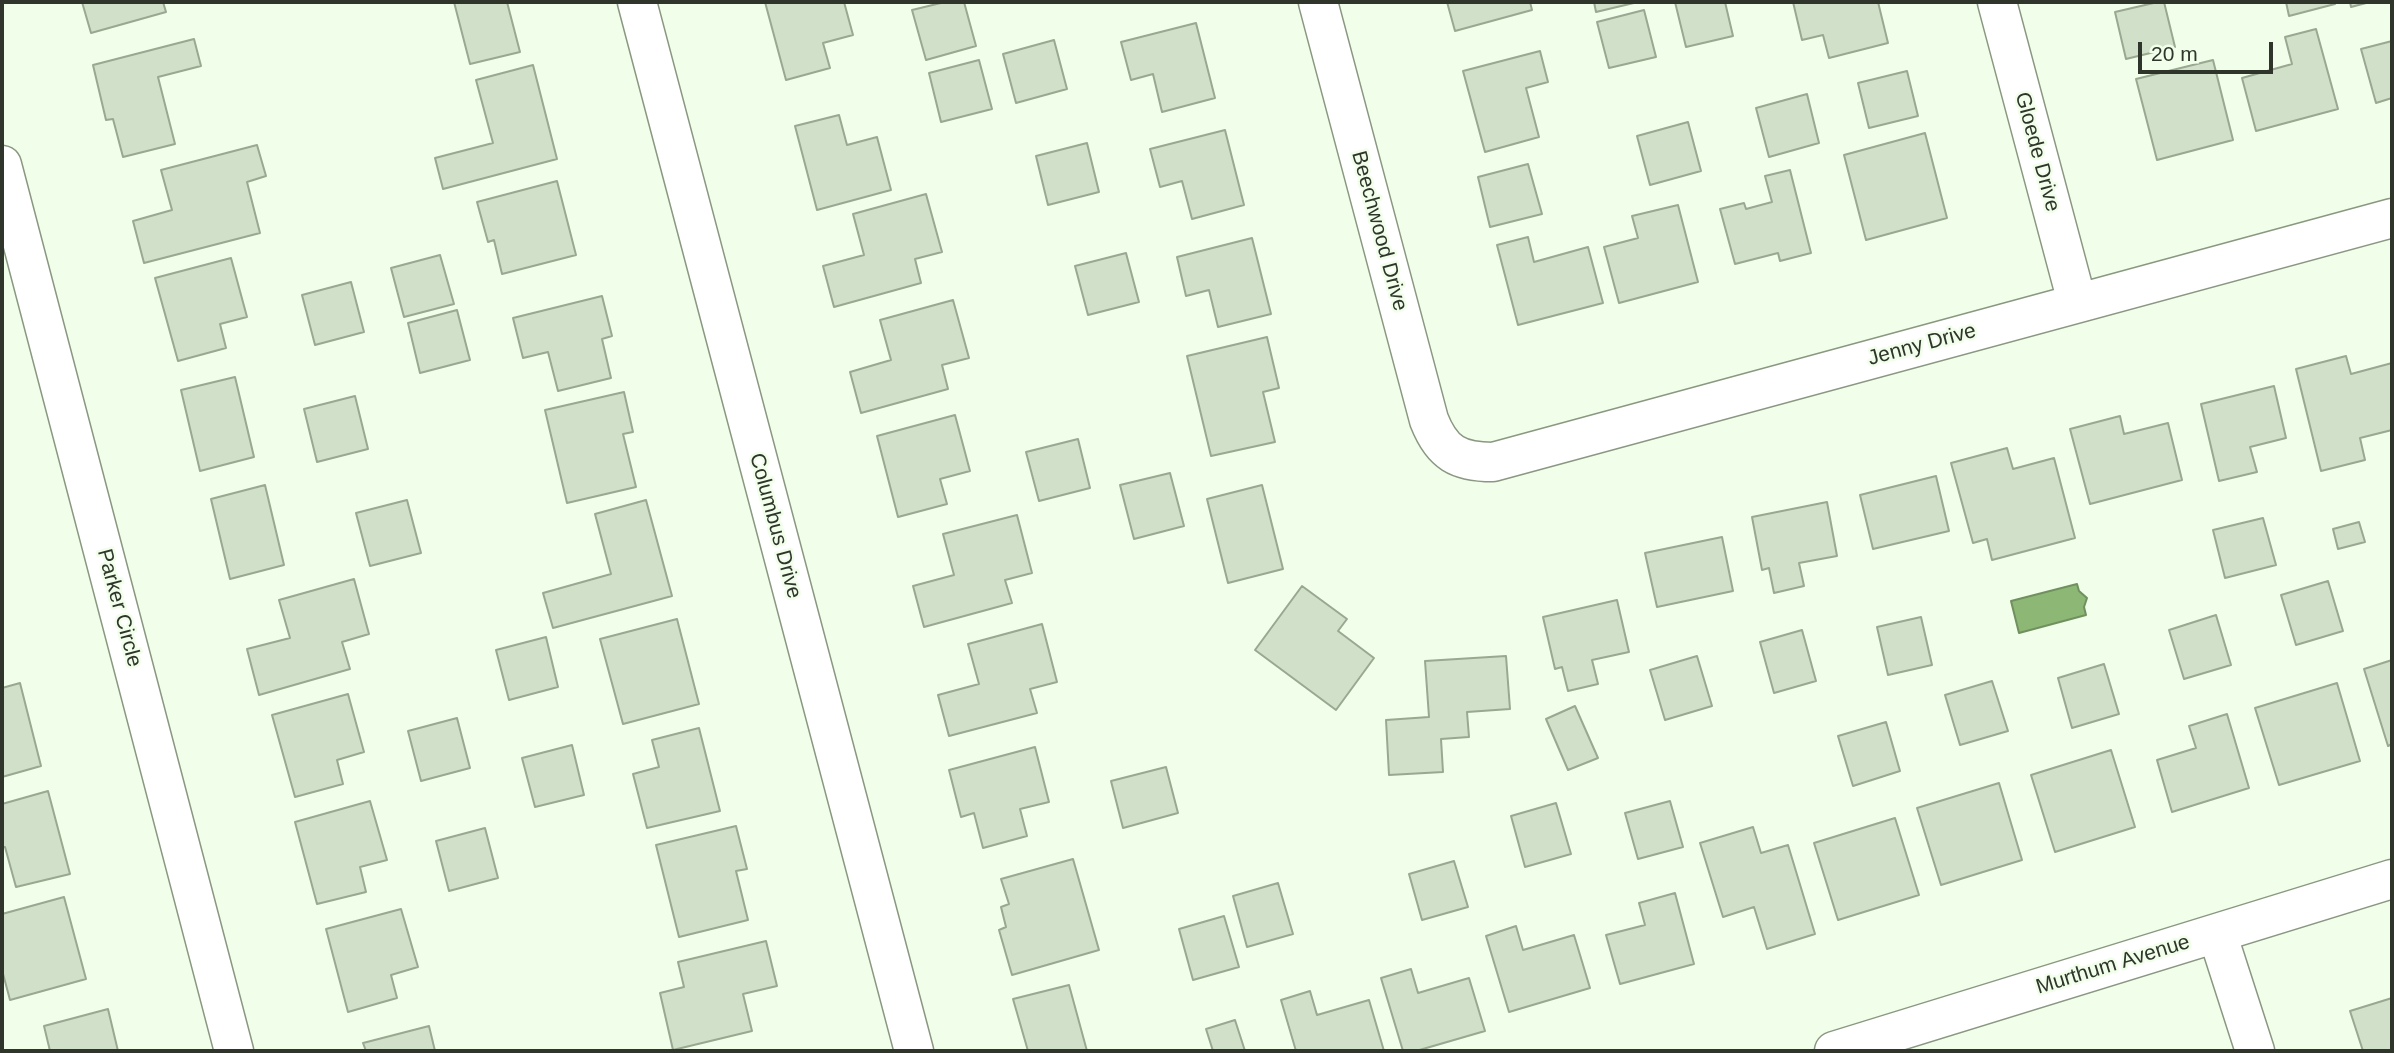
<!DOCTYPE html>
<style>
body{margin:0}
#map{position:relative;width:2394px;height:1053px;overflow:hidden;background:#f1feea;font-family:Arial,sans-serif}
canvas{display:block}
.frame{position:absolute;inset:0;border:4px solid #2f352b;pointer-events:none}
.scale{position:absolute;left:2138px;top:42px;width:135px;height:32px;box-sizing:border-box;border:4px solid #2f352b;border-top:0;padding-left:9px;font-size:21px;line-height:24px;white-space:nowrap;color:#2f352b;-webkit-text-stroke:5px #f1feea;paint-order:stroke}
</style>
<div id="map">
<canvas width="2394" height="1053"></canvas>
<div class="frame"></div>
<div class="scale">20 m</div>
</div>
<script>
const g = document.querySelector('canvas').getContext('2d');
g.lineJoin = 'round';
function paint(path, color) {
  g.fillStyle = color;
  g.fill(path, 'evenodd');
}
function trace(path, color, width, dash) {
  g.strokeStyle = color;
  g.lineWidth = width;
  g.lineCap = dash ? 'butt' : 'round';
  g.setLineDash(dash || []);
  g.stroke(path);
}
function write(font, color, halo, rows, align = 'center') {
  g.font = font + ' Arial,sans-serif';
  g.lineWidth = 5;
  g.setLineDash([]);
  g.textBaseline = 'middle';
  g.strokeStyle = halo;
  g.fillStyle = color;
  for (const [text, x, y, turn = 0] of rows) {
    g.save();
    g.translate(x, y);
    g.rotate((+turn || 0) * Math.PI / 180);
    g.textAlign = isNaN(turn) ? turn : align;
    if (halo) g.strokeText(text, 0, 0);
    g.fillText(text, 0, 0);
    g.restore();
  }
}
const water = new Path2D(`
 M2077,584l2,7 8,7 -3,9 2,8 -67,18 -8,-32z`);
paint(water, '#8db775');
trace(water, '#71905f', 2);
const building = new Path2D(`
 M82,2h81l3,10 -75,21z
 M454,2h53l13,50 -50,12z
 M765,2h79l9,33 -30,8 7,25 -44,12z
 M945,2h19l12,44 -50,14 -14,-50z
 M1447,2h83l2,8 -77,21z
 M1594,2h44l-42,10z
 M1675,2h50l8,34 -47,11z
 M1793,2h85l10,41 -59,15 -6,-23 -21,5z
 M2158,2h6l11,45 -49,12 -11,-47z
 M2286,2h49v2l-46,12z
 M2350,2h20l-19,5z
 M1644,10l12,47 -47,11 -12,-46z
 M1196,23l19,75 -53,14 -9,-38 -22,6 -10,-38z
 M2316,29l22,80 -82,22 -14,-53 50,-14 -7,-27z
 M194,39l7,27 -43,11 17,67 -52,13 -10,-38 -7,1 -13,-55z
 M1054,40l13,49 -51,14 -13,-49z
 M2392,41v57l-16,5 -15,-54z
 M1540,51l8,31 -22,6 13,49 -54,15 -22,-81z
 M979,60l13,49 -51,13 -12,-49z
 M2213,60l20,80 -76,20 -21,-81z
 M533,65l24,94 -114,30 -8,-31 58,-15 -17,-63z
 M1907,71l11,45 -49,12 -11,-45z
 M1807,94l12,49 -50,14 -13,-49z
 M839,115l8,30 30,-8 14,53 -74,20 -22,-84z
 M1688,122l13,49 -51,14 -13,-49z
 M1225,130l19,75 -52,14 -10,-38 -22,6 -10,-38z
 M1925,133l22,85 -81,22 -22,-85z
 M1087,143l12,49 -51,13 -12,-49z
 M257,145l9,31 -19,6 13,51 -116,30 -11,-42 39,-11 -11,-40z
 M1528,164l14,50 -52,13 -12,-50z
 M1790,170l21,83 -31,8 -2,-8 -43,11 -15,-55 24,-6 2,6 26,-7 -7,-26z
 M557,181l19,74 -74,19 -8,-34 -6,2 -11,-40z
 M926,194l16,58 -27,7 6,24 -87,24 -11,-41 41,-11 -11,-41z
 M1678,205l20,77 -79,21 -15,-56 34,-9 -6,-22z
 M1528,237l6,25 54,-15 15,56 -85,22 -21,-80z
 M1252,238l19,76 -53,13 -9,-37 -23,6 -9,-39z
 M1126,253l13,49 -51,13 -13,-49z
 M440,255l14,49 -50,13 -13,-49z
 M231,258l16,59 -27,7 6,24 -48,13 -23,-83z
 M351,282l13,50 -49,13 -13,-50z
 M602,296l10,40 -10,3 9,39 -53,13 -10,-39 -25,6 -10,-40z
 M953,300l16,58 -27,7 6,24 -87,24 -11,-41 41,-12 -11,-40z
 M457,310l13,50 -50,13 -12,-50z
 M1267,337l12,51 -16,4 12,50 -64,14 -24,-100z
 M2346,356l5,18 41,-11v67l-32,8 5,22 -44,11 -25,-102z
 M235,377l19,80 -54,14 -19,-81z
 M2274,386l12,52 -36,9 7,25 -38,9 -18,-77z
 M624,392l9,40 -10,2 13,53 -69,16 -22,-93z
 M355,396l13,53 -51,13 -13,-53z
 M955,415l15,56 -30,8 7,25 -49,13 -21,-81z
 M2120,416l4,18 44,-11 14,57 -92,24 -20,-75z
 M1078,439l12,49 -51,13 -13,-49z
 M2007,448l6,21 41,-11 21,80 -83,22 -5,-21 -14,4 -22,-80z
 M1170,473l14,53 -50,13 -14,-54z
 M1936,476l13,55 -76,18 -13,-54z
 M265,485l19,80 -54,14 -19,-80z
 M1262,485l21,84 -55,14 -21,-84z
 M407,500l14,53 -51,13 -14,-53z
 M646,500l26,96 -119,32 -10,-35 68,-19 -16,-60z
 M1827,502l10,54 -38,7 5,23 -30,7 -5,-25 -7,2 -10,-53z
 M1017,515l15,58 -27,7 7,23 -88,24 -11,-41 41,-11 -11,-41z
 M2263,518l13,47 -51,13 -12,-48z
 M2359,522l6,20 -27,7 -5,-20z
 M1722,537l11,54 -76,16 -12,-54z
 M354,579l15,55 -27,8 8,27 -91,26 -12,-46 43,-11 -11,-38z
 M2328,581l15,50 -47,14 -15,-50z
 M1302,586l45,33 -9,12 36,27 -38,52 -81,-60z
 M1617,600l12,52 -37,8 6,24 -30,7 -6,-24 -7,2 -12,-52z
 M2216,615l15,50 -47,14 -15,-49z
 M1921,617l11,48 -44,10 -11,-48z
 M677,619l22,85 -76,20 -23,-85z
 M1042,624l15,58 -27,7 7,24 -88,23 -11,-41 41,-11 -11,-40z
 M1802,630l14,51 -42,12 -14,-51z
 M546,637l12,50 -49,13 -13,-50z
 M1506,656l4,53 -43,3 2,25 -28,2 2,33 -54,3 -3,-55 43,-3 -4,-56z
 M1697,656l15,50 -47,14 -15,-50z
 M2392,660v84l-4,2 -24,-77z
 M2104,664l15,50 -47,14 -14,-50z
 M1992,681l16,50 -48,14 -15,-50z
 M20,683l21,83 -39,11v-89z
 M2337,683l23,78 -81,24 -24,-77z
 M348,694l16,58 -27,8 6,24 -48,13 -23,-82z
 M1575,706l23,52 -30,12 -22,-51z
 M2227,714l22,74 -77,24 -15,-52 39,-12 -7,-22z
 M457,718l13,50 -49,13 -13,-50z
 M1886,722l14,49 -47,15 -15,-50z
 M699,728l21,83 -73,17 -14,-54 26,-7 -7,-27z
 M572,745l12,50 -49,12 -13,-49z
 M1035,747l14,55 -29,7 7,27 -44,12 -9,-35 -13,4 -12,-47z
 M2111,750l24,77 -80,25 -24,-77z
 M1166,767l12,46 -55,15 -12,-47z
 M1999,783l23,77 -81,25 -24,-77z
 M48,791l22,83 -54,13 -11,-40h-3v-43z
 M370,801l17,59 -27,7 6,25 -49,12 -22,-82z
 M1670,801l13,46 -45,12 -13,-46z
 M1556,803l15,51 -46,13 -14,-51z
 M1895,818l24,77 -81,25 -24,-77z
 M736,826l11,43 -11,2 12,49 -69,17 -23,-92z
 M1753,827l8,26 27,-8 27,89 -48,15 -13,-42 -31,10 -23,-74z
 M485,828l13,50 -49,13 -13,-50z
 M1073,859l26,91 -87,25 -13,-45 7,-3 -5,-20 8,-3 -8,-25z
 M1454,861l14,46 -46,13 -13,-46z
 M1278,883l15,51 -46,13 -14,-51z
 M1675,893l19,71 -74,20 -14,-49 39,-10 -6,-22z
 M64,897l22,82 -76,21 -8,-30v-56z
 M401,909l17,58 -27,8 6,23 -49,14 -22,-83z
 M1224,916l15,51 -46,13 -14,-51z
 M1516,926l7,24 51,-15 16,53 -81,24 -23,-76z
 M766,941l11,45 -34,8 9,37 -79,19 -13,-57 24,-6 -6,-25z
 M1411,969l7,24 51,-15 16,53 -69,20h-13l-22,-73z
 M1069,985l18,66h-59l-15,-52z
 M1310,991l7,24 52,-15 15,51h-88l-15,-51z
 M2392,998v53h-29l-13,-40z
 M108,1009l10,42h-68l-6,-25z
 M1235,1020l10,31h-32l-7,-22z
 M429,1026l6,25h-69l-3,-8z`);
paint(building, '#d1e0c8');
trace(building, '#99a891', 2);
const street = new Path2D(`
 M637,2l277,1049
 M1318,2l111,418c13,33 29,42 64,42l899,-244
 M1997,2l80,300
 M2,165l232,886
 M2217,933l38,118
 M1834,1051l558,-172`);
trace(street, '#8a9882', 41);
trace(street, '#fff', 38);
write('21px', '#2f352b', '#f1feea', [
 ["Gloede Drive",2037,152,75],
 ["Beechwood Drive",1379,231,75],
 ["Jenny Drive",1922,345,-15],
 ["Columbus Drive",775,526,75],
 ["Parker Circle",119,608,75],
 ["Murthum Avenue",2113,965,-17]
]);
</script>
